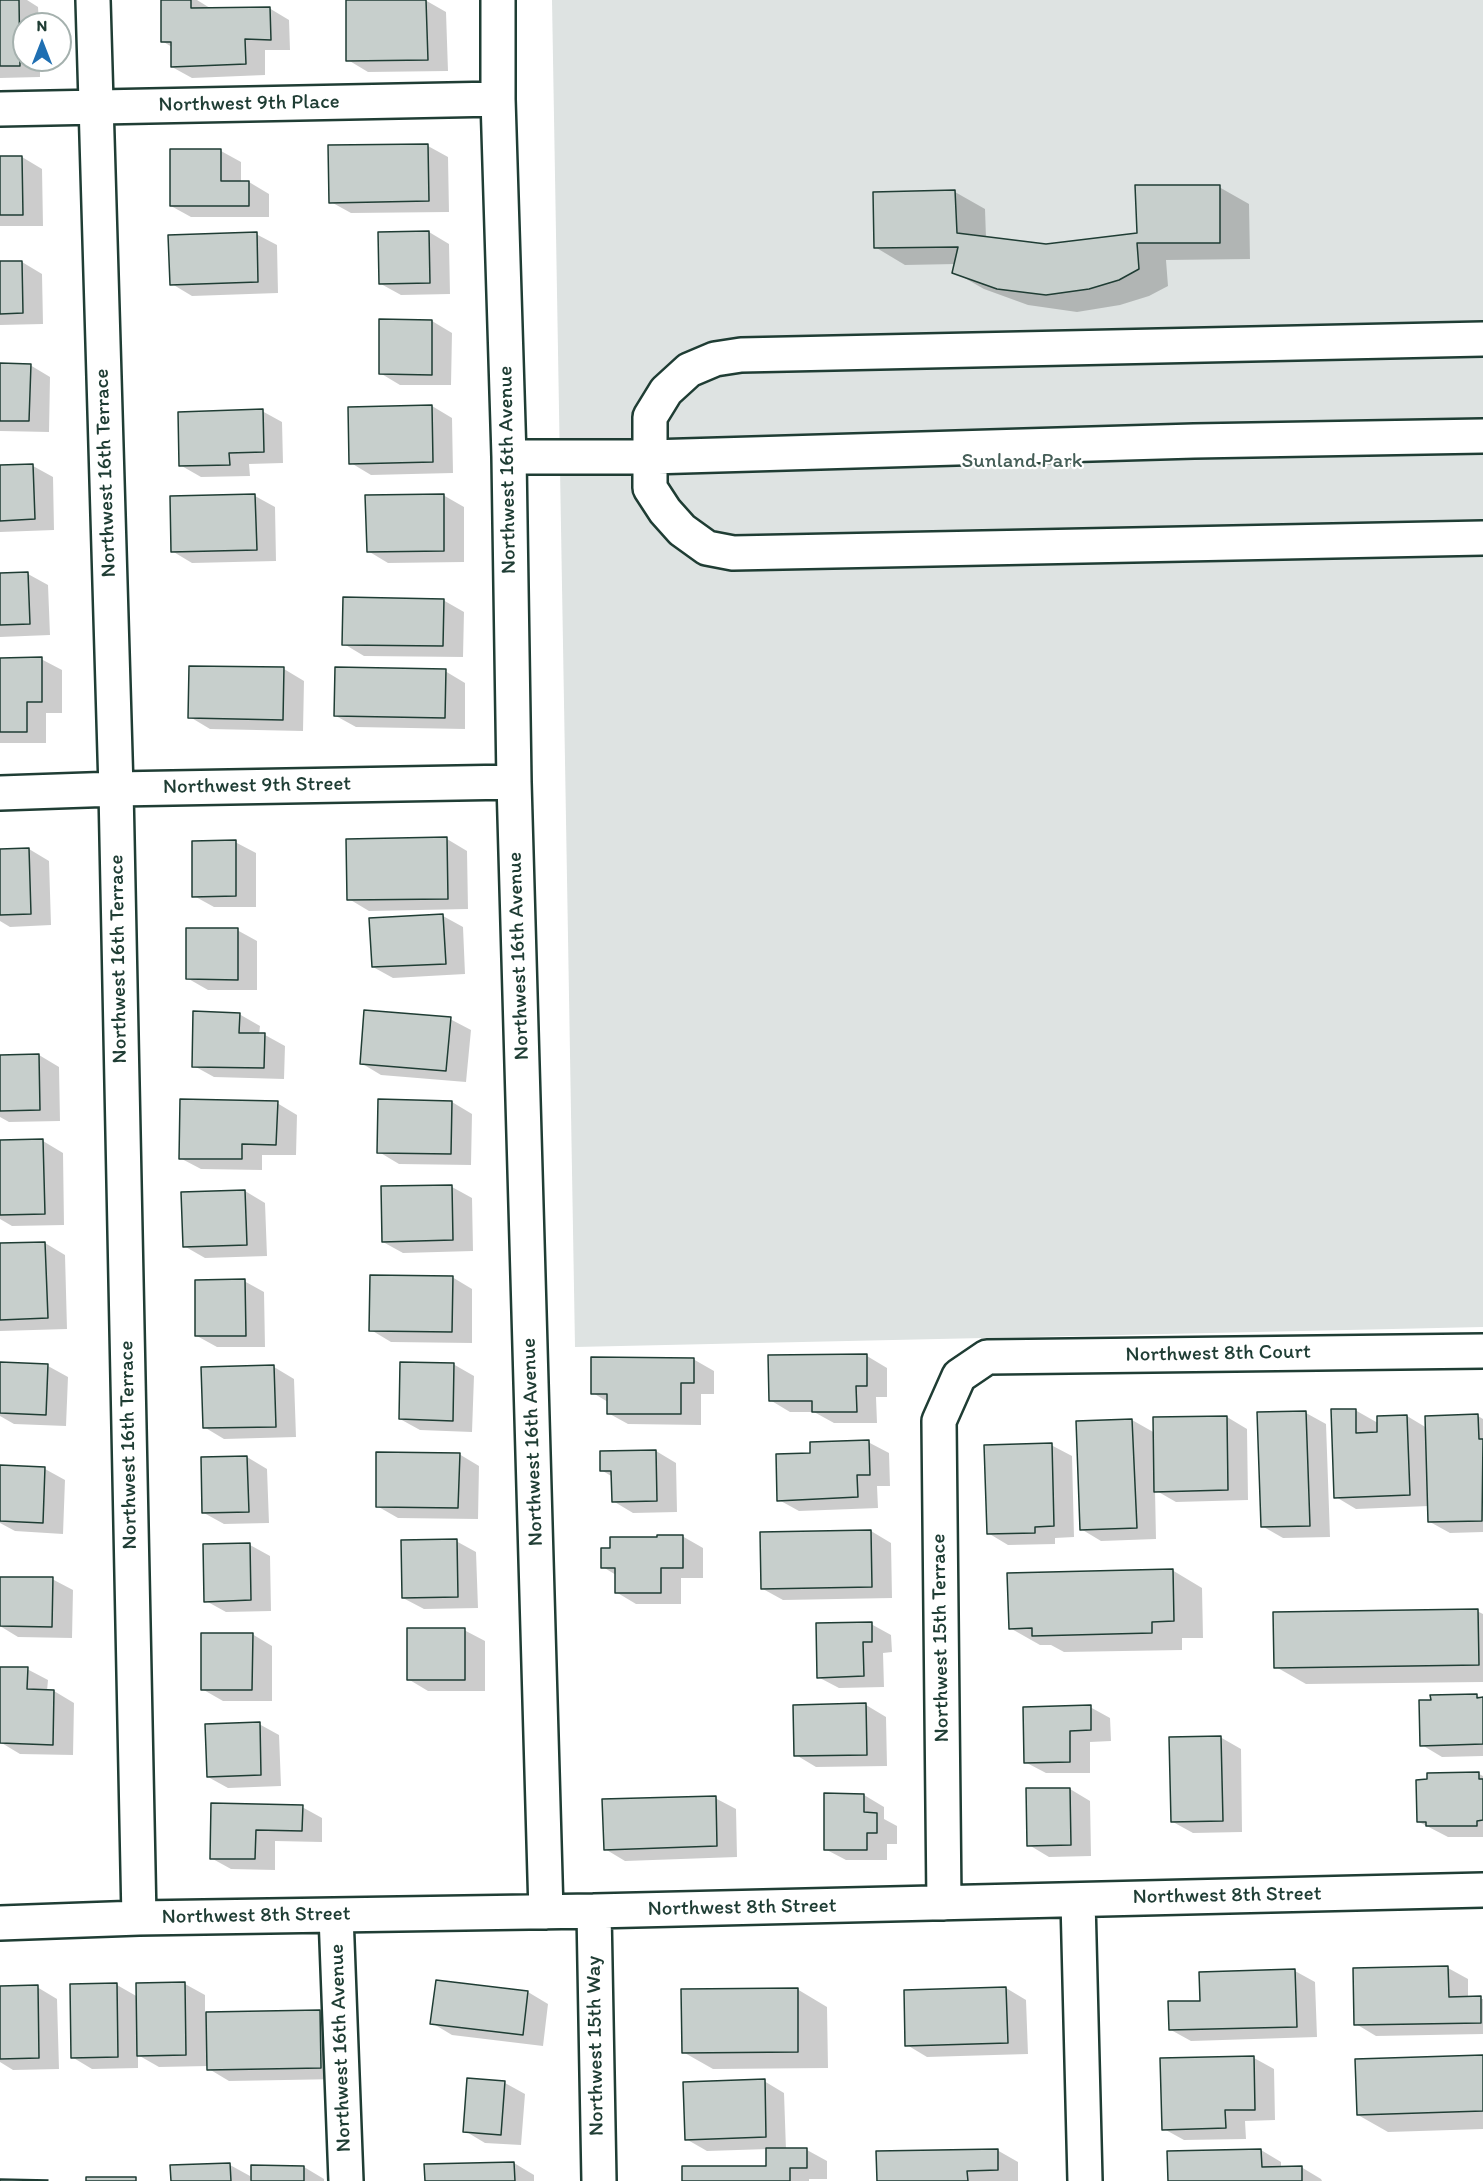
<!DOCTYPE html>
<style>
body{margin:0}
#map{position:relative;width:1483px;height:2181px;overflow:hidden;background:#fff;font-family:Itim,sans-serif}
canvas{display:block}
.north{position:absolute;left:12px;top:12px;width:60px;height:60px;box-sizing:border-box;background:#fff;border:2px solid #a5b1ae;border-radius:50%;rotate:0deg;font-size:16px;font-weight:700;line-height:24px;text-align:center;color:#1f3d34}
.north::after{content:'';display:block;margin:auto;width:21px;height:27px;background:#1f6fb2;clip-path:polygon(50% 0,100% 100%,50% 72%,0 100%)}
</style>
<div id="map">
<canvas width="1483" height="2181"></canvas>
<div class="north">N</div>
</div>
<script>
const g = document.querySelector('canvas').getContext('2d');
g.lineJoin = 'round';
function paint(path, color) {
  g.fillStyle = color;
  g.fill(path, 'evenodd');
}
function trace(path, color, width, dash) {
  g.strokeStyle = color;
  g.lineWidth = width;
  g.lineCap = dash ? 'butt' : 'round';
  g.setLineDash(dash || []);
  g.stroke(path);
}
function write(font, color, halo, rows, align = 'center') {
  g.font = font + ' Itim,sans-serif';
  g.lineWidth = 4.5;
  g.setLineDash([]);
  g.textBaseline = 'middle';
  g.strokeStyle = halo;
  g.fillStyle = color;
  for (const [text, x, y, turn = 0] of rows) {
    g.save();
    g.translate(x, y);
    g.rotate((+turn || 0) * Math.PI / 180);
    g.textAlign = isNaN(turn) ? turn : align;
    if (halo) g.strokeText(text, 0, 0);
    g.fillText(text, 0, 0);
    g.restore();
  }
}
paint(new Path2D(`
 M552,0h931v1327l-908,20z`), '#dee3e2');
paint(new Path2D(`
 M0,0h27l11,7 1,17h-15v36h16v17l-40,1z
 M162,0h35l13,8h59l20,12 1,30h-25v25l-73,3 -20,-11v-20l-10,-6z
 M425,0l21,12 2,59 -80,1 -20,-12z
 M428,146l20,11 1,55 -98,1 -20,-11z
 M221,151l20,11v20h8l20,12v23h-78l-20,-11z
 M22,157l20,12 1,57h-43v-68z
 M1219,187l30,17 1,55 -84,1 2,26 -19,10 -29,9 -43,7 -49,-7 -44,-16 -30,-17 2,-8 -51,1 -30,-18 80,-55 30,17 1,29 60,7 92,-11z
 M429,232l20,12 1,50 -49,1 -20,-11z
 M256,234l21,11 1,48 -86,3 -20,-12z
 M22,262l20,12 1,50 -43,1v-62z
 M432,321l20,12 -1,52h-51l-20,-12z
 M0,365h30l20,12 -1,55 -49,-1z
 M432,406l20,12 1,55 -82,2 -20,-12z
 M262,411l20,11 1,41 -34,1 1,12 -49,1 -21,-12z
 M33,466l20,11 1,53 -54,2v-65z
 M443,495l21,12v55l-76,1 -20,-12z
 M255,496l20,11 1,54 -84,2 -20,-12z
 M0,574h28l20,11 2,50 -50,2z
 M443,600l21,12 -1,45 -99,-1 -20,-12z
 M0,659h41l21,11v43h-16v30h-46z
 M284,669l20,12 -1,50 -93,-2 -20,-12z
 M445,671l20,12v46l-109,-2 -20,-11z
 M447,839l20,12 1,58 -99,2 -20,-12z
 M235,842l21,11v54h-42l-20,-11z
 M29,849l20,12 2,64 -41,2 -10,-6v-71z
 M443,916l20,11 2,47 -72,4 -20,-11z
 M237,930l20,11v49h-49l-21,-12z
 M239,1014l21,12 -1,9h6l20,11 -1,33 -70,-2 -20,-11z
 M450,1019l21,11 -5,52 -85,-7 -20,-12z
 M39,1055l20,12 1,54 -51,1 -9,-5v-61z
 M452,1102l20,12 -1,51 -72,-1 -20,-12z
 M277,1103l20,12 -1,40h-34v15l-61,-1 -21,-11z
 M0,1141h43l20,12 1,72 -52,1 -12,-7z
 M452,1187l20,11 1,53 -70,2 -20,-11z
 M245,1191l20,12 2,53 -62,2 -21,-12z
 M45,1243l20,12 2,74 -67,2v-86z
 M452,1277l20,12v54l-81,-1 -20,-12z
 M244,1281l20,11 1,55h-48l-20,-11z
 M867,1356l20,12v29h-11l1,26h-43l-20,-11h-24l-20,-12v-43z
 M693,1359l21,12v23h-13v31l-73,-1 -20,-11v-11l-15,-9z
 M0,1363l48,3 20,11 -2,49 -52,-2 -14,-8z
 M453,1364l21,12 -2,56 -52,-2 -20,-11z
 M274,1367l20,12 2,58 -72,2 -20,-12z
 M1355,1410l23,13 29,-7 20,12 51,-12 5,3v113l-33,1 -20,-11 -1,-16 -73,3 -20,-12z
 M1306,1413l20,11 4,113 -47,1 -21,-12z
 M1227,1417l20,12 1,71 -72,2 -21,-12 1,49 -55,2 -20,-12 -4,-107 55,-2 23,13z
 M868,1442l21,11 1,33h-13l1,22 -79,3 -20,-11 32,-46z
 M1051,1445l21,11 2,81 -19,1v6l-47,1 -20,-12z
 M656,1451l20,12 1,49 -44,1 -20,-12v-24l-12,-7z
 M459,1454l20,12 -1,53 -80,-1 -21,-12z
 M247,1457l20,12 2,54 -45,1 -20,-11z
 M0,1467l45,2 20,11 -2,54 -48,-3 -15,-8z
 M871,1531l20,12 1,55 -109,2 -20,-11z
 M682,1536l21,12v30h-22v26h-45l-20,-12v-17l-13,-8z
 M456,1541l20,11 2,56 -54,1 -21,-11z
 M250,1545l20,11 1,55 -45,1 -20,-11z
 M1172,1570l30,18 1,50h-21v12l-118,2 -13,-7h-11l-30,-17z
 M0,1578l52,1 21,11 -1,48 -54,-1 -18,-11z
 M1477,1611l6,3v68l-177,2 -30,-17z
 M871,1624l20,11 1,17 -9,1 1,34 -45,1 -21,-11z
 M464,1630l21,11v50h-57l-20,-12z
 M252,1634l20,12v55h-49l-21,-12z
 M27,1669l21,11 -1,11h7l20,12 -1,52 -53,-1 -20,-12z
 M1476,1695l7,4v57l-41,1 -20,-12 10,-44z
 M866,1705l20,12 1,49 -71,1 -20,-12z
 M1090,1707l20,11 1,23 -21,1v31h-44l-21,-11z
 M259,1724l20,11 2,51 -53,2 -20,-11z
 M1220,1737l21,12 1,83 -49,1 -20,-11z
 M1428,1774h51l4,2v61h-35l-29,-15z
 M1070,1789l20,12 1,55 -42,1 -20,-12z
 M864,1795l20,12v12l13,7v18h-10v16h-41l-21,-11z
 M715,1798l21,11 1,48 -112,4 -20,-12z
 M212,1805l90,2 20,11v24l-47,-1v29l-44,-1 -20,-11z
 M1448,1968l20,11v19l15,1v35l-107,2 -20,-12z
 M1295,1971l20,11 2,55 -126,4 -20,-11 30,-28z
 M185,1984l20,11v18l115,-2 20,12 1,56 -112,2 -20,-12v-3l-50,1 -21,-12v13l-46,1 -20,-12 45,-72 21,12z
 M0,1987h37l20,12 2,70 -46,1 -13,-8z
 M1006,1988l20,12 2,54 -101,3 -20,-12z
 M797,1989l30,18 1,61 -115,1 -30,-17z
 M528,1992l20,12 -5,42 -91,-11 -20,-12z
 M1483,2057v72l-95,3 -30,-17z
 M1254,2058l20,11 1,51 -30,1 1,18 -62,1 -20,-11z
 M468,2080l37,3 20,11 -4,51 -36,-2 -20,-12z
 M764,2081l20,12 2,57h21l20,11v18h-18v2h-125l84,-13v-19l-61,2 -21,-12z
 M997,2150l21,12v19h-140z
 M1261,2150l20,12v6l20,-1 20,12 1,2h-152z
 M514,2163l20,12v6h-108z
 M230,2165l20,11v5h-78z
 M304,2167l20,12v2h-71z`), '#0003');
const building = new Path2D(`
 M0,0h19l1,66h-20z
 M161,0h30v8l79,-1 1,33 -26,-1 1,25 -75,3v-25h-10z
 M346,0h80l2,60 -82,1z
 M428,144l1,57 -100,2 -1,-58z
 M170,149h51v32h28v25h-79z
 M0,156h22l1,59h-23z
 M1135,185h85v58h-83l2,26 -20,11 -30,9 -43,6 -49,-6 -45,-16 6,-26 -84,1 -1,-56 82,-2 2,43 89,11 91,-11z
 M429,231l1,52 -51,1 -1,-52z
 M257,232l1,50 -88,3 -2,-50z
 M0,261h22l1,52 -23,1z
 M379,319l53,1v55l-53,-1z
 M0,363l31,1 -2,57h-29z
 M432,405l1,57 -84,2 -1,-57z
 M263,409l1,43 -35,1 1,12 -51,1 -1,-54z
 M33,464l2,55 -35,2v-56z
 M255,494l2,56 -86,2 -1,-56z
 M444,494v57l-77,1 -2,-57z
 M28,572l2,52 -30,1v-52z
 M343,597l101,2 -1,47 -101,-1z
 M42,657v45h-15v30h-27v-74z
 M189,666l95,1 -1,53 -95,-2z
 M335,667l111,2 -1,49 -111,-2z
 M447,837l1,62 -101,1 -1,-61z
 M236,840v56l-44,1v-56z
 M29,848l2,66 -31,1v-66z
 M443,914l3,50 -74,3 -3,-49z
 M186,928h52v52l-52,-1z
 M364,1010l87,7 -5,54 -86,-7z
 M193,1011l47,2 -1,20h26l-1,35 -72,-1z
 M39,1054l1,56 -40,1v-56z
 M180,1099l98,2 -2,44 -34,-1v15h-63z
 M378,1099l74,2 -1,53 -74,-1z
 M43,1139l2,75 -45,1v-75z
 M452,1185l1,55 -71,2 -1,-56z
 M245,1190l2,55 -64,2 -2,-55z
 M45,1242l3,76 -48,2v-77z
 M370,1275l83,1 -1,56 -83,-1z
 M245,1279l1,57h-51v-56z
 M867,1354v32h-11l1,26h-45v-11h-43l-1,-46z
 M591,1357l103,1v25h-13v31h-74v-20h-16z
 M0,1362l48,2 -2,51 -46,-2z
 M400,1362l54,1 -1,58 -54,-2z
 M274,1365l2,62 -73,1 -2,-61z
 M1331,1409h25v24l21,-1v-16l30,-1 3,80 -76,3z
 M1306,1411l4,115 -49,1 -4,-115z
 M1478,1414l1,25h4l-1,82 -54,1 -3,-106z
 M1227,1416l1,74 -74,2 -1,-75z
 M1132,1419l5,109 -57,2 -4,-109z
 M869,1440l1,35h-13l1,22 -81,4 -1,-47 34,-1v-11z
 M1052,1443l2,83 -19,1v6l-48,1 -3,-89z
 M656,1450l1,51 -45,1 -1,-31h-11v-20z
 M376,1452l84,1 -2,55 -82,-1z
 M247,1456l2,56 -47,1 -1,-56z
 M0,1465l45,2 -2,56 -43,-2z
 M871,1530l1,57 -111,2 -1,-57z
 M657,1535h26v33h-22v25h-46v-25h-14v-20h9v-11h47z
 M457,1539l1,58 -56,1 -1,-58z
 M250,1543l1,57 -47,2 -1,-58z
 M1173,1569l1,52 -22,1v11l-120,3v-8l-23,1 -2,-56z
 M0,1577h53l-1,50 -52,-1z
 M1478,1609l1,56 -205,3 -1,-56z
 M872,1622v20h-9l1,34 -47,2 -1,-55z
 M407,1628h58v52h-58z
 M201,1633h52l-1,57h-51z
 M0,1667h28l-1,22 27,1 -1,55 -53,-2z
 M1477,1694v4l6,-1v47l-63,2 -1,-46h12l-1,-5z
 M866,1703l1,52 -73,1 -1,-51z
 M1091,1705v25l-21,1v31l-46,1 -1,-56z
 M260,1722l1,53 -54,2 -2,-53z
 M1221,1736l2,85 -52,1 -2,-85z
 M1479,1772v7h4v41l-6,1v5h-51v-4h-9l-1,-42 11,-1v-6z
 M1026,1788h44l1,57 -44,1z
 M824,1793l40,1v18l13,1v20h-10v17h-43z
 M716,1796l1,50 -113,4 -2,-51z
 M211,1803l92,2 -1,26 -46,-1 -1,29h-45z
 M1448,1966l1,31 32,-1v27l-127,2 -1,-57z
 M1295,1969l2,58 -128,3 -1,-29h32l-1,-29z
 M436,1980l92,11 -5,44 -93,-11z
 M185,1982l1,73 -49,1 -1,-73z
 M117,1983l1,74 -47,1 -1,-74z
 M38,1985l1,73 -39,1v-73z
 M1006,1987l2,56 -103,3 -1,-56z
 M798,1988v64l-116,1 -1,-64z
 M320,2010l1,58 -114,2 -1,-58z
 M1483,2055v56l-126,4 -2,-56z
 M1254,2056l1,54h-30l1,18 -64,2 -2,-72z
 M467,2078l38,3 -4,54 -38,-3z
 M765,2079l1,58 -81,3 -2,-58z
 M766,2148h41v20h-17v13h-108v-15h84z
 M998,2149v21l-31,1 1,10h-91l-1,-30z
 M1261,2149l1,18 40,-1v15h-134l-1,-30z
 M514,2162l1,19h-90l-1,-17z
 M230,2163l1,18h-60l-1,-16z
 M251,2165l53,1v15h-53z
 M86,2177h50v4h-50z
 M0,2179l48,1 -1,1h-47z`);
paint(building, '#c7cfcc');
trace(building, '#1f3d34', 1.5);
const minor = new Path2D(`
 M93,0l23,789 23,1129
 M498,0v99l11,358 5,325 32,1130
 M0,109l498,-10
 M1483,339l-742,16 -26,4 -26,11 -23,21 -16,26v71l15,23 17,19 25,18 26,5 750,-15
 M509,457h141l544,-16 289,-5
 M0,793l116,-4 398,-7
 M1078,1900l7,281
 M944,1903l-5,-482 20,-45 28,-19 496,-6
 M594,1911l5,270
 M336,1915l10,266
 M0,1923l139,-5 455,-7 889,-21`);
trace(minor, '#1f3d34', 38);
trace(minor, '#fff', 33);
write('21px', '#1f3d34', '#fff', [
 ["Northwest 9th Place",249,104,-1],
 ["Northwest 16th Avenue",508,470,-91],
 ["Northwest 16th Terrace",106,473,-92],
 ["Northwest 9th Street",257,786,-1],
 ["Northwest 16th Avenue",519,956,-92],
 ["Northwest 16th Terrace",119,959,-91],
 ["Northwest 8th Court",1218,1354,-1],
 ["Northwest 16th Avenue",533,1442,-92],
 ["Northwest 16th Terrace",129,1445,-91],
 ["Northwest 15th Terrace",941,1638,-91],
 ["Northwest 8th Street",1227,1896,-1],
 ["Northwest 8th Street",742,1908,-1],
 ["Northwest 8th Street",256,1916,-1],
 ["Northwest 15th Way",596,2046,-91],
 ["Northwest 16th Avenue",341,2048,-92]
]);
write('21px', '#455e57', '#fff', [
 ["Sunland Park",1022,462]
]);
</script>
